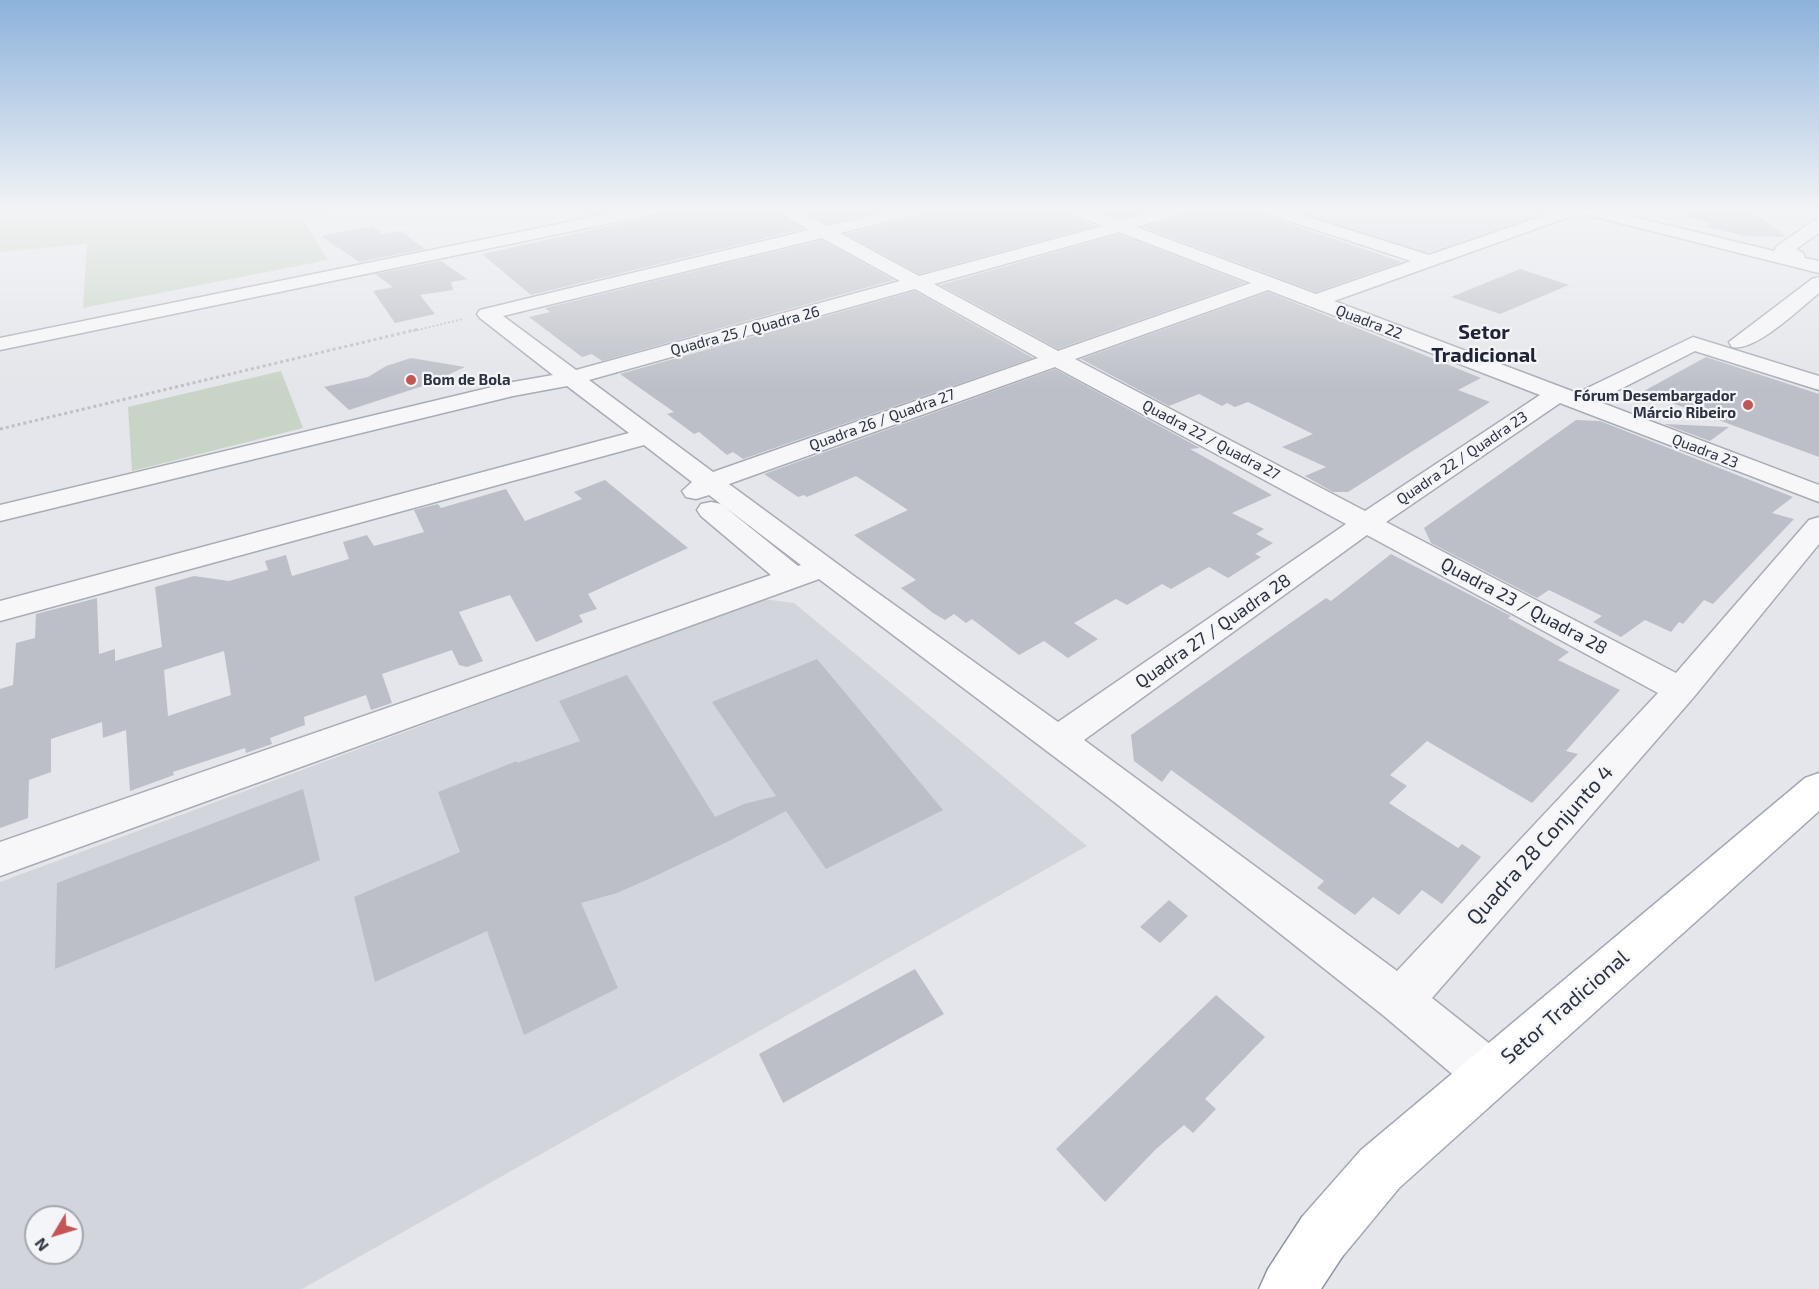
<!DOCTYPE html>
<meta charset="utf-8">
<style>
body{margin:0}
#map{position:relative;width:1819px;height:1289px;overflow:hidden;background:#e4e6eb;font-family:"Exo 2",sans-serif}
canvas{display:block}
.north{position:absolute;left:24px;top:1205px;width:60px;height:60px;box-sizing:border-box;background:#f4f5f8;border:2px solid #a4a7af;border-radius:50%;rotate:232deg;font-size:16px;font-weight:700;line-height:24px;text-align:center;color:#2d3242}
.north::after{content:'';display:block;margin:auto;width:21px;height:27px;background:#c55555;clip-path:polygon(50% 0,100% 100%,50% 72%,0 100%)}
</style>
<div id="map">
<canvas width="1819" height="1289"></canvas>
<div class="north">N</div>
</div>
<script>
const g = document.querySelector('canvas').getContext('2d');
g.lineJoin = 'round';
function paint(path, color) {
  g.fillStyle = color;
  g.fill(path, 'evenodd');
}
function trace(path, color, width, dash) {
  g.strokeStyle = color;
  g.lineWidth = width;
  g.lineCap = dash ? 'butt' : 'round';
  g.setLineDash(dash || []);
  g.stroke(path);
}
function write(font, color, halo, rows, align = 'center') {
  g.font = font + ' "Exo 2",sans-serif';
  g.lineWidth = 4.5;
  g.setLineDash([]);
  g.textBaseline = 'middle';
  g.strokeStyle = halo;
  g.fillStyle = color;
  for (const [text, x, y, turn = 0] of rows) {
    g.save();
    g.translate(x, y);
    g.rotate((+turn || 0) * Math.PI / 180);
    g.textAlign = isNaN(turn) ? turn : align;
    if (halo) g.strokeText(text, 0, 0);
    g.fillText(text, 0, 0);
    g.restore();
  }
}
paint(new Path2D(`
 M1282,208h264l4,3 -115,42 -18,-1z
 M763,599l31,4 293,243 -785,443h-302v-407zM36,1217h36v36h-36z`), '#d3d5dd');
paint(new Path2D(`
 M0,208h377l-74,11 25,41 -245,48 4,-64 -87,8z
 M281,371l22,57 -171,43 -4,-64z`), '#c8d4c6');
paint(new Path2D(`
 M576,208h52l-40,8z
 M669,208h102l32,21 -272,66 -49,-41 177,-39z
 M796,208h101l-70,16z
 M933,208h129l3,5 31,13 -177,48 -73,-40 84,-21z
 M1091,208h70l-41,11z
 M1195,208h59l4,5 144,49 -86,30 -173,-65 49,-14z
 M1687,208h61l38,29 -43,-1 -39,-10 7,-3 -25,-6z
 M372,226l11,8 18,-3 24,18 -66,13 -38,-26z
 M1119,234l126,49 -187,66 -118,-64z
 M822,240l72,40 -292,81 -10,-7 -10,3 -53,-40 21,-5 -5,-4z
 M441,261l26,18 -16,3 2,8 -33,5 15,19 -40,9 -22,-32 20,-4 -18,-13z
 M1520,269l49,16 -69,29 -49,-17z
 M915,291l118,67 -290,101 -10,-7 -6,3 -28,-23 -5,2 -27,-20 7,-2 -54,-38z
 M1268,292l213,86 -23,12 32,12 -142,90h-15l-28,-16 21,-9 -44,-20 31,-13 -65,-32 -13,5 -8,-4 -5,3 -23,-12 -30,12 -88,-47z
 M1706,357l113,37v63l-177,-65z
 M411,358l54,9 -39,18 -77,25 -25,-23 44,-10 18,-11z
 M1055,369l145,79 -10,1 82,46 -40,18 32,16 -8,5 17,9 -18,11 6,3 -33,21 -19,-11 -38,22 -9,-5 -35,21 -11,-6 -42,24 24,16 -30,19 -24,-17 -25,14 -47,-36 -6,4 -12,-9 -9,6 -12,-7 -32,-25 15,-8 -62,-45 54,-25 -52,-34 -49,21 -3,-2 -6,2 -34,-23z
 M1576,420l24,1 193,76 -21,16 22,6 -81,85 -9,-4 -21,24 -4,-2 -8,10 -26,-12 -24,17 -28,-15 9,-6 -53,-26 -12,8 -106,-55 -7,-15z
 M1664,424l65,3 -19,14z
 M605,480l83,68 -100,46 9,15 -18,6 4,7 -47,20 -26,-47 -51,17 24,49 -16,6 -8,-2 -7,-15 -70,24 10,29 -21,7 -5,-15 -62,22 1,8 -35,13 2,6 -26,9 -1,-5 -72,24 1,3 -44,16 -4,-61 -23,8 -1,-16 -51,17v33l-22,8 -1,38 -28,10v-139l13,-4 3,-42 19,-5 1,-24 61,-16 2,56 16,-5v12l47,-14 -7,-60 39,-11 35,5 39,-11 -3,-9 21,-6 6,21 57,-17 -6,-17 24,-7 7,11 50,-14 -10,-22 24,-6 3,4 65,-19 19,32 57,-22 -8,-7zM224,651l7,44 -63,21 -4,-46z
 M1391,554l120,62 -3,2 61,34 -11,8 62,30 -54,61 12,3 -46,49 -105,-62 -37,34 17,11 -18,17 69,45 4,-4 19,13 -39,47 -20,-14 -23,25 -26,-18 -18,18 -38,-27 7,-7 -153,-111 -9,12 -28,-21 -3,-26 195,-137 5,3z
 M817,659l126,151 -117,59 -40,-58 -57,30 -78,37 -34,15 -36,10 37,85 -94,47 -37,-104 -112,51 -21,-85 106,-45 -22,-60 79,-31v2l63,-22 -21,-40 68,-26 88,142 29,-13 32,-8 -64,-94z
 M303,789l17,71 -265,109 2,-86z
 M1169,900l19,16 -28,27 -20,-16z
 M915,969l29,45 -161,89 -24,-49z
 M1216,995l49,42 -60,62 11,10 -23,24 -9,-8 -28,24 -51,53 -49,-53z`), '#bcbfc7');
const minor = new Path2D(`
 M637,208h30l-8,5 -659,137v-12z
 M773,208h19l35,18 78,-18h26l-2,3 -89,22 79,43 184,-50 -37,-15 -2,-3h22l34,13 48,-13h25l-2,3 -55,16 180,67 95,-33 -152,-50 -2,-3h23l149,47 137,-47h30l178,43 3,-5 36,-25 6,-1v13l-23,16 7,4 2,5 14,3v12l-239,-60 -246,88 243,92 116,-56 126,39v14l-124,-39 -98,50 222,84v17l-259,-99 -174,119 290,151 133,-153 10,-3v27l-126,154 -261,300 73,58 8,17 -8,17 -17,7 -17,-7 -87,-74 -271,-215 -294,-222 -819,297v-34l771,-267 -70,-59 -4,-6 4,-6 10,-2 10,2 77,62 3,-1 -92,-70 -13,4 -10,-2 -4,-6 10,-9 -48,-37 -644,176v-20l629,-168 -62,-47 -54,10 -513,125v-16l513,-123 40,-7 -73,-57 -3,-4 3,-4 329,-80zM1119,232l132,51 -193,68 -124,-67zM822,238l78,43 -324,89 -73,-54zM915,289l123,69 -325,114 -124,-92zM1268,290l272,105 -175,116 -290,-152zM1055,367l291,157 -288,198 -204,-146 -125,-92zM1367,535l291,158 -261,278 -313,-231z
 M1819,277v16c-19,15 -63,59 -87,54l-3,-5 83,-63z`);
const major = new Path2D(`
 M1819,773v38l-420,377 -57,69 -20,8 -20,-8 -8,-20 8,-20 59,-67 444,-372z`);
const highway = new Path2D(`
 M1322,1209l20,8 8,20 -8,20 -21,32h-62l9,-20 34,-52z`);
trace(minor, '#a9acb5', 3);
trace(major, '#a5a9b6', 3);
trace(highway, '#8d92a1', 3);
trace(new Path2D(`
 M413,331l50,-12`), '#bec0c6', 2, [2, 2]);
trace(new Path2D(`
 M0,429l419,-100`), '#bec0c6', 3, [3, 3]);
paint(minor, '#f7f7f9');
paint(major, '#fff');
paint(highway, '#fff');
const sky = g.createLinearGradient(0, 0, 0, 388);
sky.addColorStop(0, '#8cb2db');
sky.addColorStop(0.54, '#f3f4f6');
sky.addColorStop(1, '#f3f4f600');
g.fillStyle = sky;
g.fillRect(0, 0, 1819, 388);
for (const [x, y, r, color] of [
 [411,380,6,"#c55555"],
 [1748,405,6,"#c55555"]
]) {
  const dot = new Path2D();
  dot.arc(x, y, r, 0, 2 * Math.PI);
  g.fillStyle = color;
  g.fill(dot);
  trace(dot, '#f4f5f8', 2);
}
write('15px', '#2d3242', '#f4f5f8', [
 ["Quadra 22",1369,322,21],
 ["Quadra 25 / Quadra 26",745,331,-15],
 ["Quadra 26 / Quadra 27",882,420,-20],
 ["Quadra 22 / Quadra 27",1211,440,28],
 ["Quadra 23",1705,451,21],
 ["Quadra 22 / Quadra 23",1462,458,-34]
]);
write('bold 15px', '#2d3242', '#f4f5f8', [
 ["Bom de Bola",423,380],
 ["Fórum Desembargador",1736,396,"right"],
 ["Márcio Ribeiro",1736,413,"right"]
], 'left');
write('18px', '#2d3242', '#f4f5f8', [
 ["Quadra 23 / Quadra 28",1524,606,28],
 ["Quadra 27 / Quadra 28",1213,631,-35]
]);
write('bold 20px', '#1f2333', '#f4f5f8', [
 ["Setor",1484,332],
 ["Tradicional",1484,355]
]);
write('21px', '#2d3242', '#f4f5f8', [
 ["Quadra 28 Conjunto 4",1540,845,-48],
 ["Setor Tradicional",1565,1007,-41]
]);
</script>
